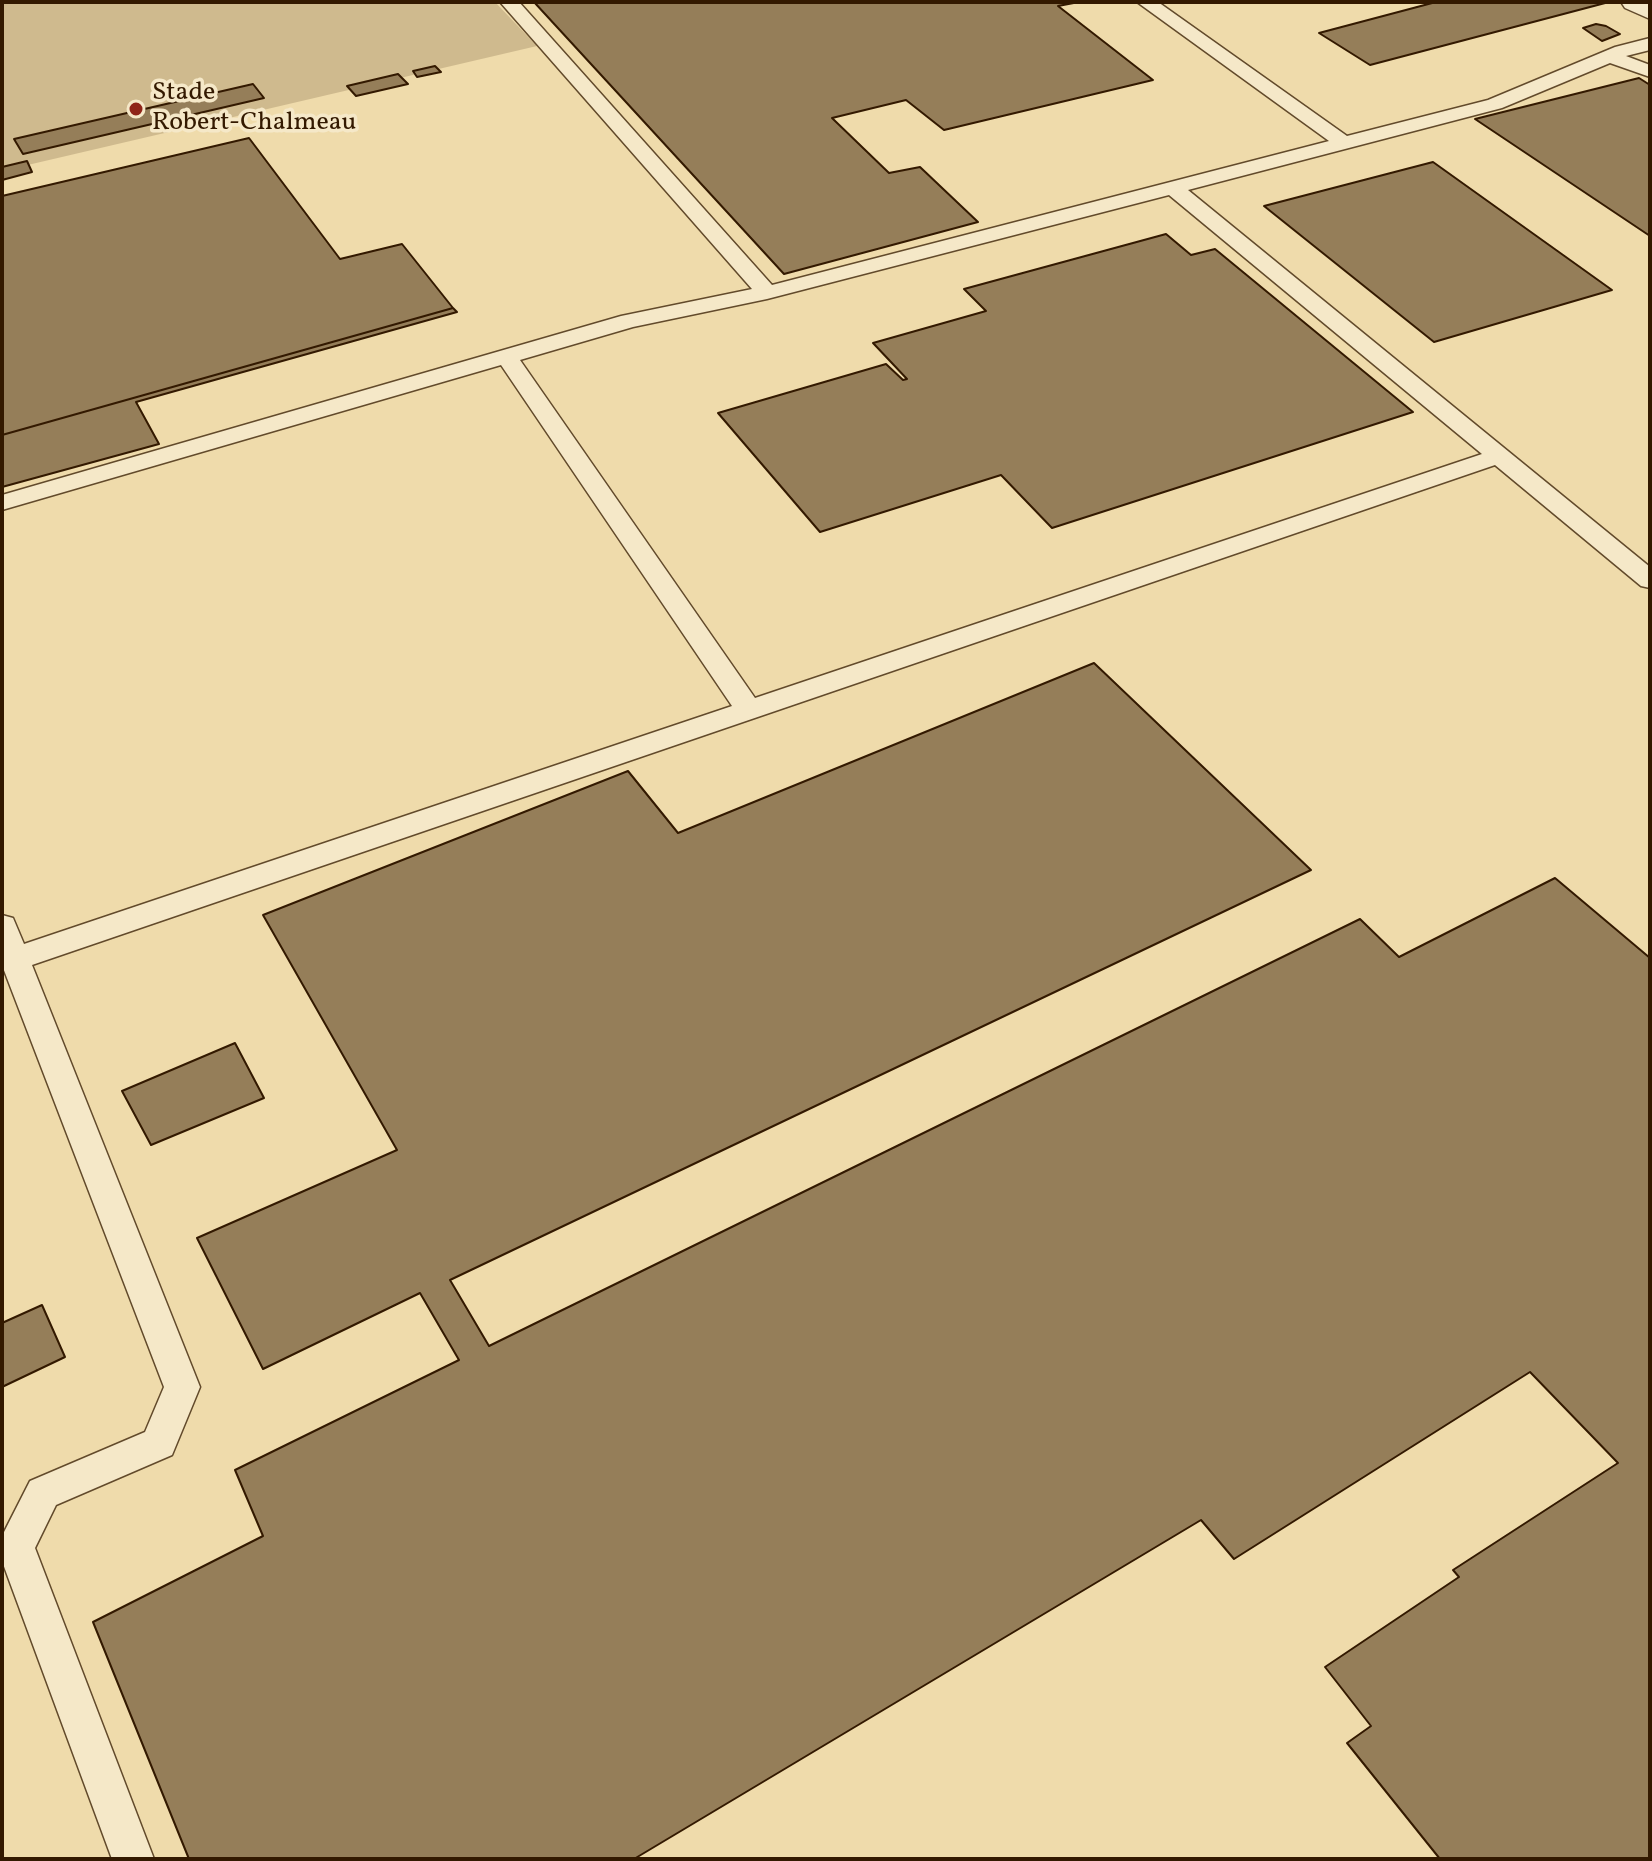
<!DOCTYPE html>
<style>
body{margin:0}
#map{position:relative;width:1652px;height:1861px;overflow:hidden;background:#efdbab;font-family:Vollkorn,serif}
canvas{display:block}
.frame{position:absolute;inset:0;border:4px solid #331900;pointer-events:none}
</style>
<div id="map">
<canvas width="1652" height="1861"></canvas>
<div class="frame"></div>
</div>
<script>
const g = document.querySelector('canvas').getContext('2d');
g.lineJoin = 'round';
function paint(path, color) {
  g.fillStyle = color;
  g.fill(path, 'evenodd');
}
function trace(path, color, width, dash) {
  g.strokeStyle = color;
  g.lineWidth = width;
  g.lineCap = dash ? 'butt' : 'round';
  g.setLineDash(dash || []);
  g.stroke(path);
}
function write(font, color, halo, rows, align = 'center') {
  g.font = font + ' Vollkorn,serif';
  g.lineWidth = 7;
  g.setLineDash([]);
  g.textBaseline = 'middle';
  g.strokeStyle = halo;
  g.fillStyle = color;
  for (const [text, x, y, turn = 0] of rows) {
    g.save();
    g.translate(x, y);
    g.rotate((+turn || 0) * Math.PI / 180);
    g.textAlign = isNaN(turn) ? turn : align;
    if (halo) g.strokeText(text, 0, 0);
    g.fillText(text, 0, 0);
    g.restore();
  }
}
paint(new Path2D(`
 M2,2h493l42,44 -535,125z`), '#cfba8e');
const building = new Path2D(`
 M534,2h545l-21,4 95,74 -209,50 -38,-30 -74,18 57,55 31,-6 58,55 -194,52z
 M1436,2h173l-239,63 -51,-32z
 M1596,24l10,2 14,8 -18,7 -19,-13z
 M435,66l6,6 -24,5 -4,-6z
 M398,74l10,10 -52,12 -9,-10z
 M1639,78l11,7v151l-175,-117z
 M253,84l11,14 -241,56 -9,-15z
 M249,138l91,121 62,-15 51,64 -451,127v-239z
 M27,161l5,11 -30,8v-13z
 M1433,162l179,128 -178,52 -170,-136z
 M1166,234l25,21 24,-6 198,163 -361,116 -51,-53 -181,57 -102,-119 168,-49 17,16 4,-1 -34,-36 113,-32 -22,-22z
 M453,308l4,4 -321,90 23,42 -157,43v-52z
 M1094,663l217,207 -861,410 39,66 871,-427 39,38 156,-79 95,80v901h-210l-93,-116 24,-17 -46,-59 134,-90 -6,-7 165,-107 -88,-91 -296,187 -33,-39 -567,339h-445l-96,-237 170,-86 -28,-66 224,-110 -39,-67 -157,76 -66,-131 200,-88 -134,-235 365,-144 50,62z
 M235,1043l29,55 -113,47 -29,-54z
 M42,1305l23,52 -63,30v-64z`);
paint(building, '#957e59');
trace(building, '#331900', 2);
const lane = new Path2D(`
 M500,2h19l253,283 557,-144 -192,-139h21l189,134 141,-36 127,-53 35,-9v12l-24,6 24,9v12l-40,-14 -108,45 -314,82 462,377v21l-9,-2 -146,-121 -1463,500 168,422 -28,68 -116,50 -21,43 119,311h-42l-110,-298v-25l28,-55 115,-49 19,-45 -162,-422v-50l11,3 11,26 708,-238 -231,-341 -499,145v-15l619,-179 131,-27zM1169,195l313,259 -727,244 -235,-338 113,-33 134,-28z`);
const street = new Path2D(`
 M1621,2h29v17l-25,-11z`);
trace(lane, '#624a2b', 3);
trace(street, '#624a2b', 3);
paint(lane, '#f5e8c8');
paint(street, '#f5e8c8');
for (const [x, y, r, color] of [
 [136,109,8,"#8f2418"]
]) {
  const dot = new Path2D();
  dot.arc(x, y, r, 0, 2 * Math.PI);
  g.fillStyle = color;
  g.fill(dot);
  trace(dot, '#f5e8c8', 3);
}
write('26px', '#331900', '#f5e8c8', [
 ["Stade",152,94],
 ["Robert-Chalmeau",152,124]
], 'left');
</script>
